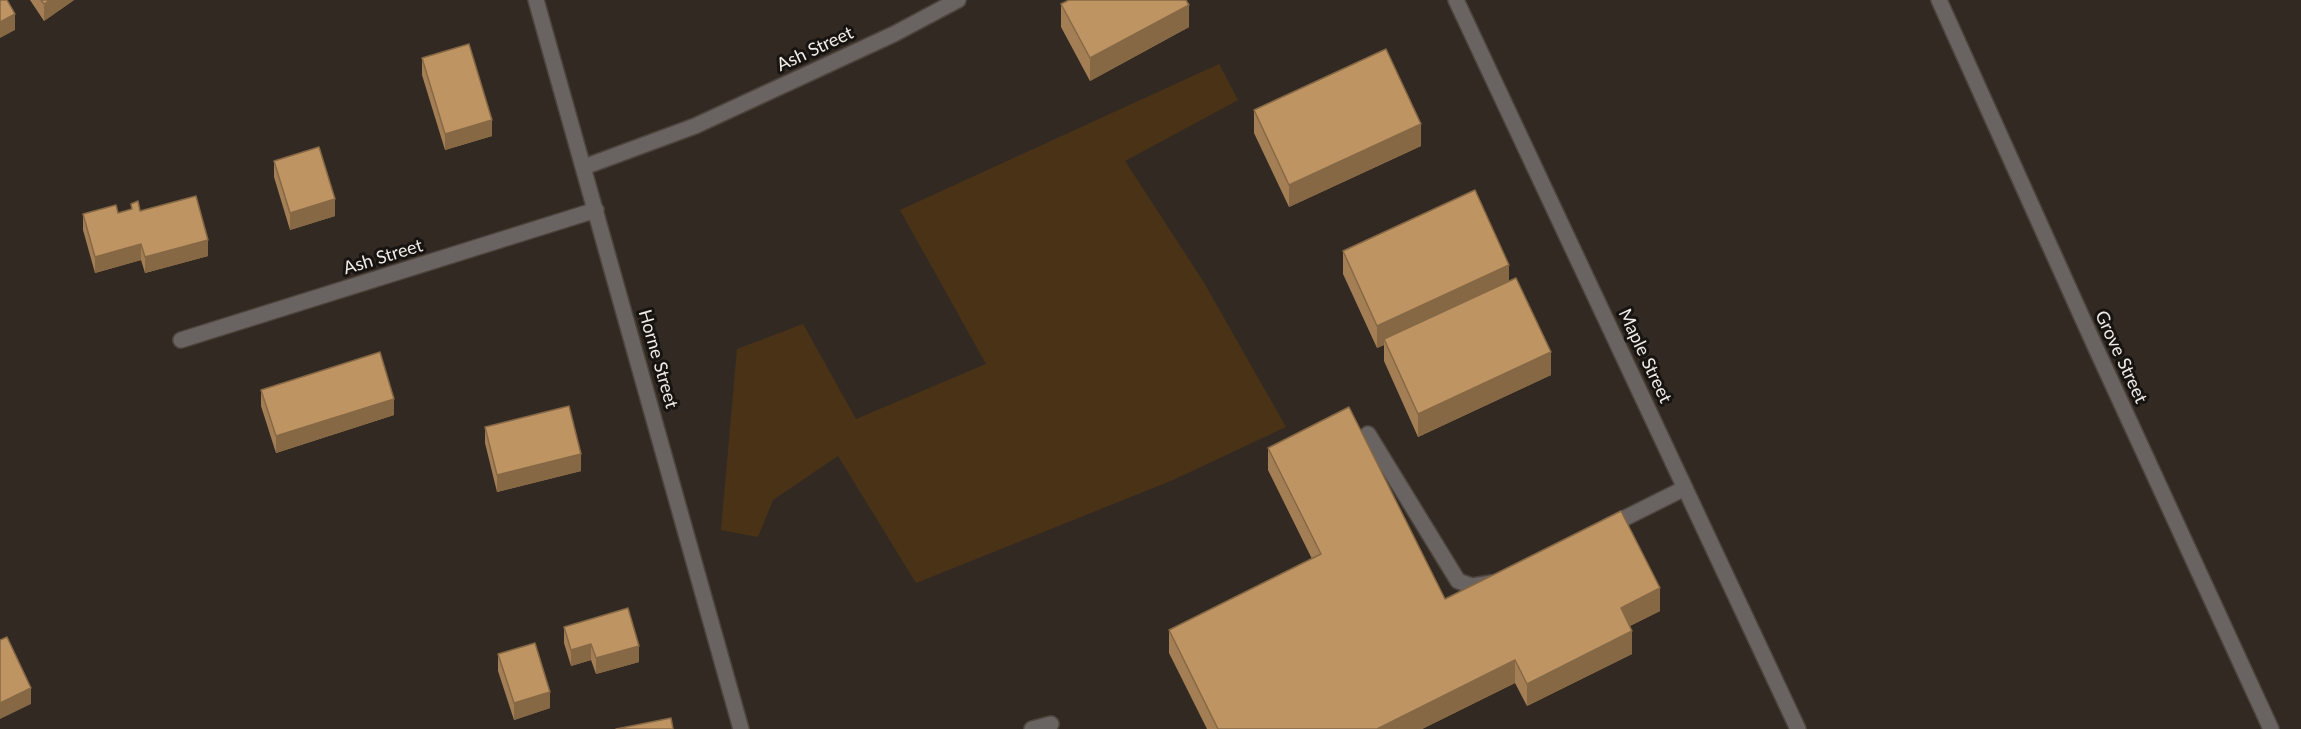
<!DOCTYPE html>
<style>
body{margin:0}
canvas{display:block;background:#322a22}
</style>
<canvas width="2301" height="729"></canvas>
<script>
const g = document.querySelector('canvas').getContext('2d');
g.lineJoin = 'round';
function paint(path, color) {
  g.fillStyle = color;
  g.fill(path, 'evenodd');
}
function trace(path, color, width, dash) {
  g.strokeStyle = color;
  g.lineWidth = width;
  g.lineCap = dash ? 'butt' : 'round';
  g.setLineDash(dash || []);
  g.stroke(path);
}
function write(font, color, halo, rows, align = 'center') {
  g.font = font + ' Lato,sans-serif';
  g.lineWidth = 6;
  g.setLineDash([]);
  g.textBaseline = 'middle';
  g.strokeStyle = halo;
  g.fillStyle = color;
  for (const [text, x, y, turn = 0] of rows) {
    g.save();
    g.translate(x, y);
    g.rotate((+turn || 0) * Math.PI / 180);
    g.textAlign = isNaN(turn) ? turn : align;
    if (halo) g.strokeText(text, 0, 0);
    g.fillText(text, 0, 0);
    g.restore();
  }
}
paint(new Path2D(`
 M1219,64l19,36 -113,61 78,120 83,146 -113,53 -257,103 -78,-127 -65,44 -15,37 -37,-7 16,-181 66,-25 53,95 130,-55 -86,-154z`), '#493216');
const service = new Path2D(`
 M1368,434l90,147 14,5 19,-3
 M1607,527l78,-39`);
const minor = new Path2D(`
 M536,0l205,729
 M1456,0l342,729
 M1939,0l155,344 177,385
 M584,167l111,-41 199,-92 64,-34
 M181,340l415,-130
 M1032,729l19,-5`);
trace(service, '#4d453d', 18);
trace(minor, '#4d453d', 18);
trace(service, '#696361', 15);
trace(minor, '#696361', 15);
paint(new Path2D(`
 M30,0h44l-30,21z
 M1061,4l128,23 -99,54 -29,-54z
 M422,58l70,78 -47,14 -23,-75z
 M1254,110l167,36 -132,61 -35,-74z
 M274,161l61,55 -45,14 -16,-53z
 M131,204l9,7 68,45 -63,17 -4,-13 -46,13 -12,-43v-16l35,-1 13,-3z
 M1343,251l166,30 42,94 -133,62 -34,-76v-16l-7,3 -34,-74z
 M261,390l133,25 -118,38 -15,-47z
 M485,427l96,44 -84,21 -12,-49z
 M1268,448l177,151 215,12 -30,15 2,28 -105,52 -12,-23 -93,46h-215l-38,-76v-23l143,-71 -44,-89z
 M564,627l75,35 -43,12 -5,-14 -20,6 -7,-23z
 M498,654l52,54 -36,12 -16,-49z`), '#a47f55');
paint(new Path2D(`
 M50,0h24l-30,21v-17z
 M1189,5v22l-99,54v-23z
 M15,14v16l-15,8v-16z
 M492,120v16l-47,14v-16z
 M1421,124v22l-132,61v-22z
 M335,199v17l-45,14v-17z
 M208,240v16l-63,17v-16z
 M141,244v16l-46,13v-16z
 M1509,265v22l-125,52v6l-7,3v-22z
 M1551,352v23l-133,62v-23z
 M394,399v16l-118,38v-17z
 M581,454v17l-84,21v-17z
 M1660,588v23l-39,19v-22z
 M1632,631v23l-105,52v-22z
 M591,644v16l-20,6v-16z
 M639,646v16l-43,12v-16z
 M1515,660v23l-93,46h-45z
 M31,688v16l-31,15v-16z
 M550,692v16l-36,12v-17z`), '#866845');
const building = new Path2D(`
 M0,0h7l8,14 -15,8z
 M41,0h9l-6,4z
 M1069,0h117l3,5 -99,53 -29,-54z
 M469,44l23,76 -47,14 -23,-76z
 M1386,49l35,75 -132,61 -35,-75z
 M319,147l16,52 -45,14 -16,-52z
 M1475,190l34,75 -132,61 -34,-75z
 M196,196l12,44 -63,17 -4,-13 -46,13 -12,-43 33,-9 2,8 14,-4 -1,-5 7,-3 2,10z
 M1516,278l35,74 -133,62 -34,-75z
 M380,352l14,47 -118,37 -15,-46z
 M569,406l12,48 -84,21 -12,-48z
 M1349,407l96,192 176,-88 39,77 -39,20 11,23 -105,53 -12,-24 -138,69h-159l-49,-99 152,-76 -53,-106z
 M628,608l11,38 -43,12 -5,-14 -20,6 -7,-23z
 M7,637l24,51 -31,15v-63z
 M535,643l15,49 -36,11 -16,-49z
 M671,718l2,11h-57z`);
paint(building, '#bf9463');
trace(building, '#866845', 1.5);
write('18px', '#f0ebe6', '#171310', [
 ["Ash Street",815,49,-25],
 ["Ash Street",383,257,-17],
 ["Maple Street",1645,356,65],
 ["Grove Street",2121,357,65],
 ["Horne Street",658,359,74]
]);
</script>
